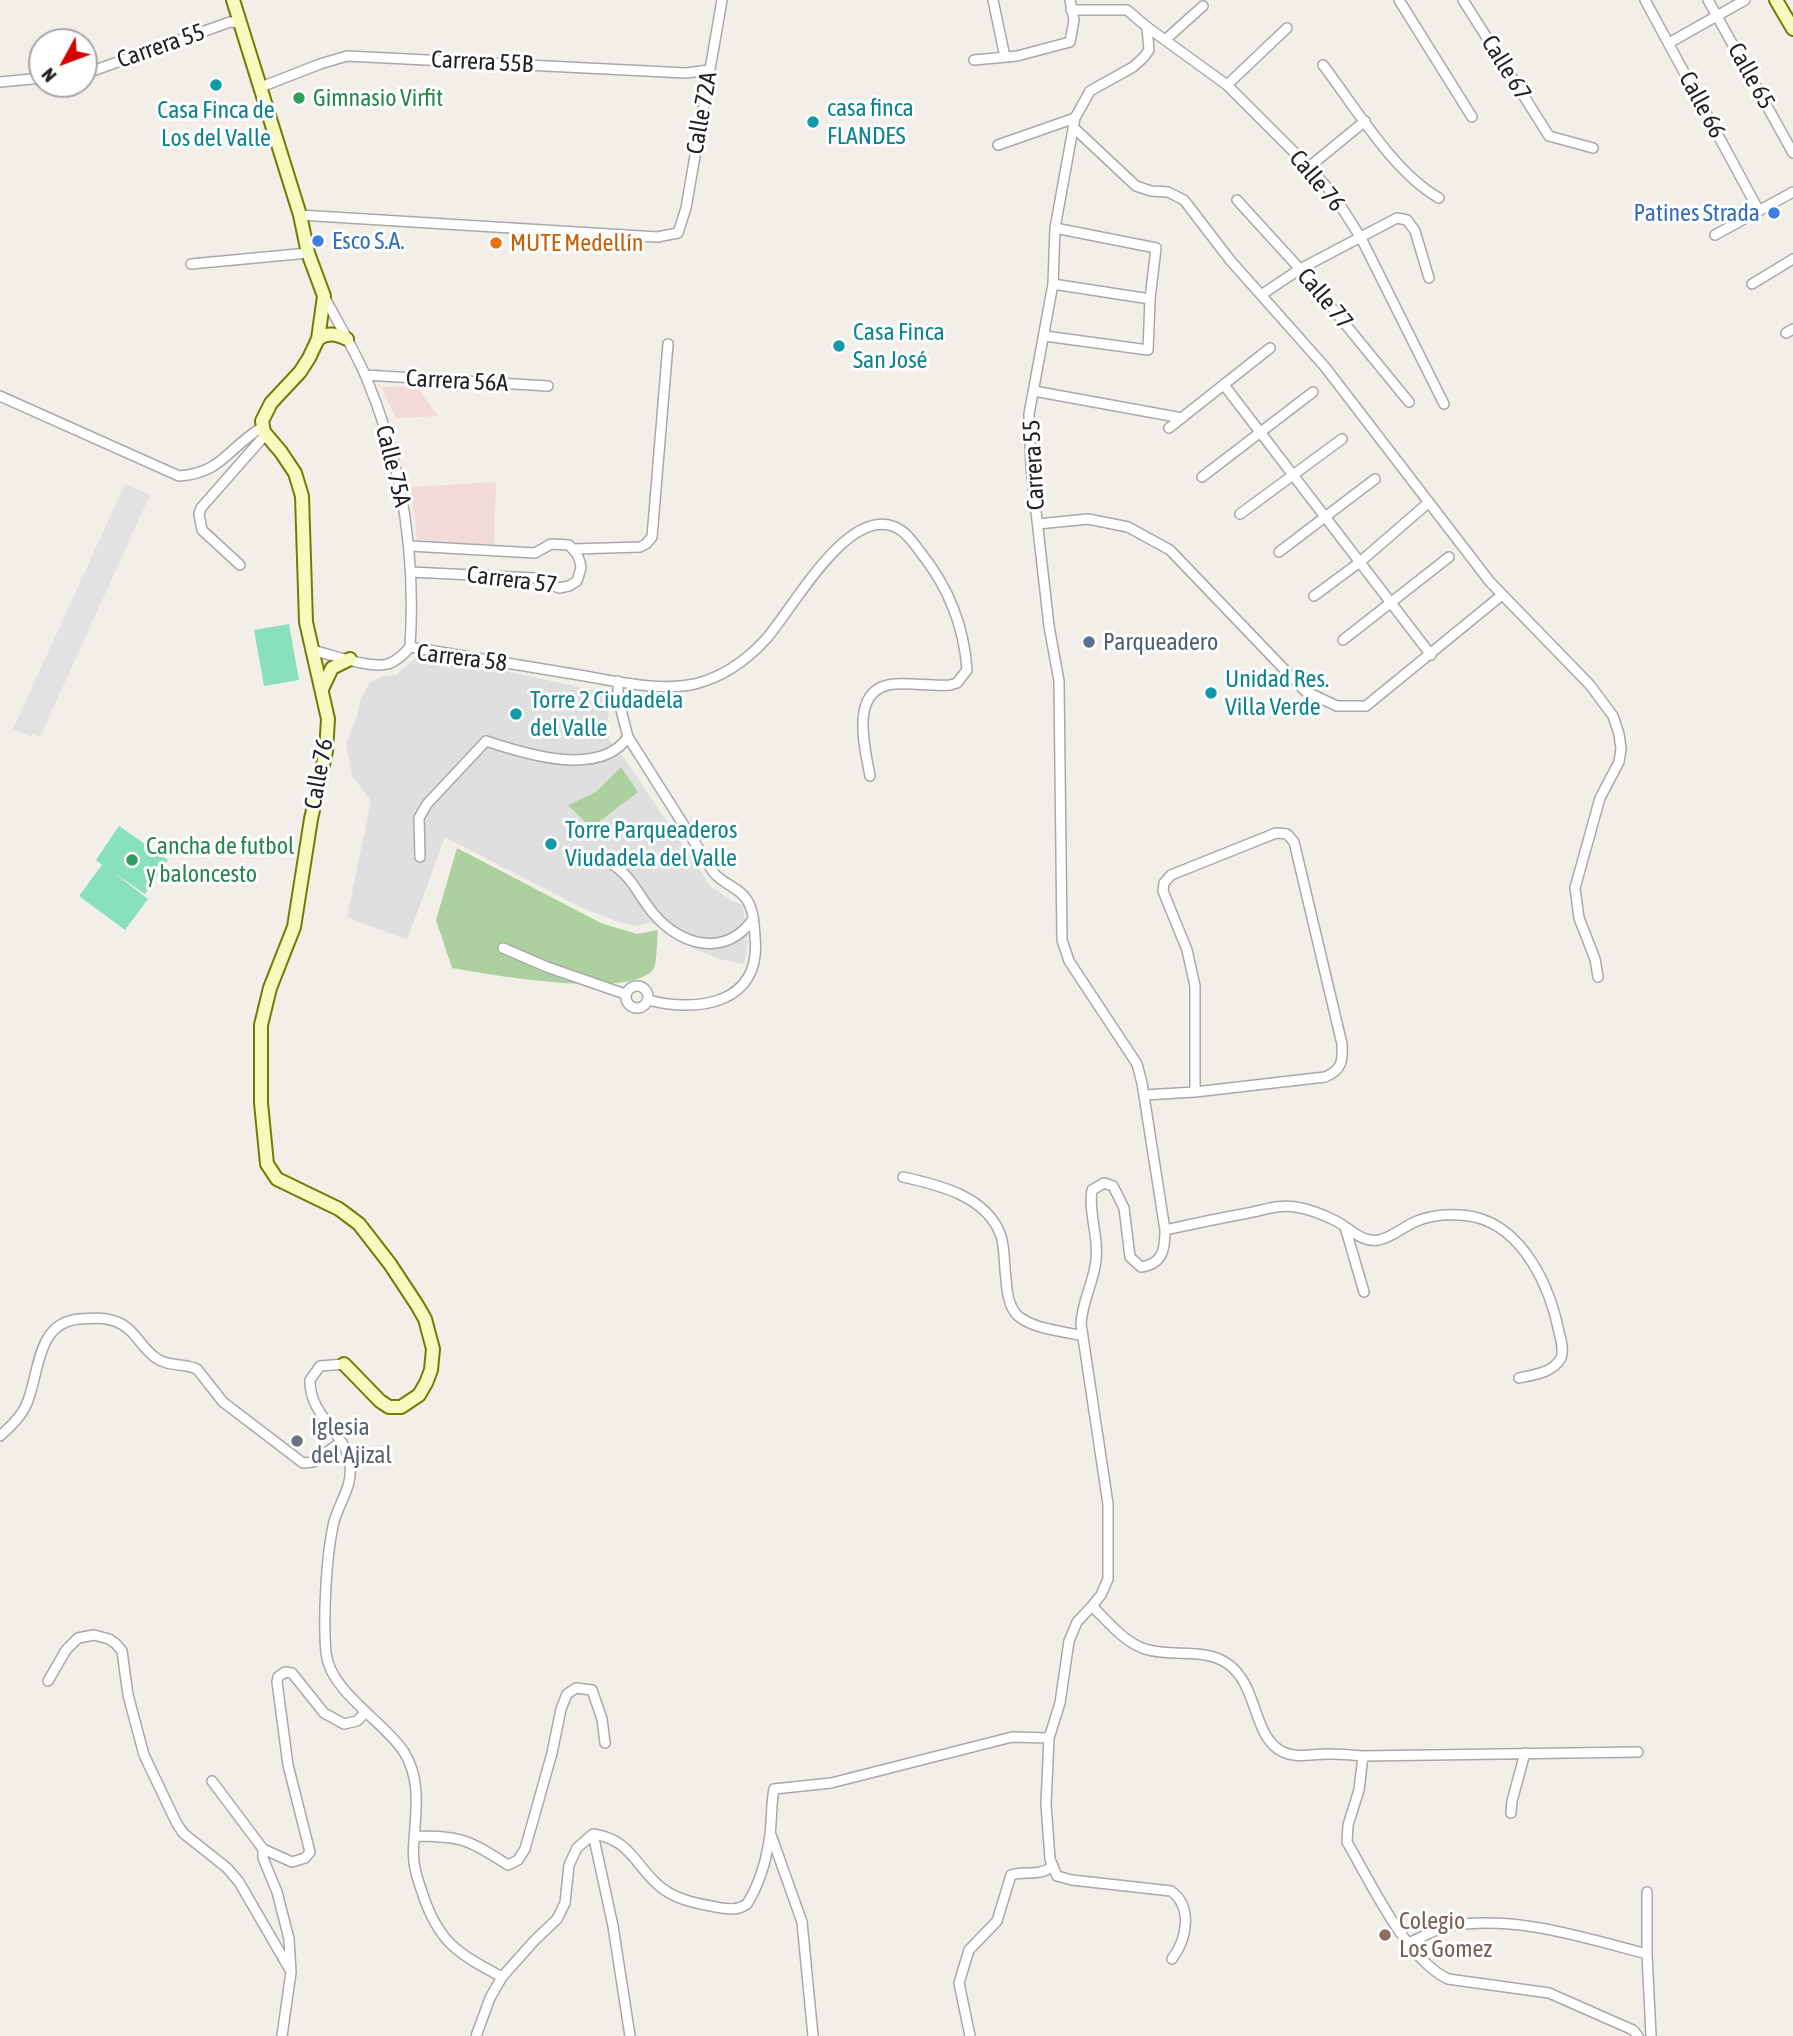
<!DOCTYPE html>
<meta charset="utf-8">
<style>
body{margin:0}
#map{position:relative;width:1793px;height:2036px;overflow:hidden;background:#f2efe9;font-family:"Asap Condensed",sans-serif}
canvas{display:block}
.north{position:absolute;left:28px;top:28px;width:70px;height:70px;box-sizing:border-box;background:#fff;border:2px solid #a7a7a7;border-radius:50%;rotate:229deg;font-size:19px;font-weight:700;line-height:28px;text-align:center;color:#222}
.north::after{content:'';display:block;margin:auto;width:24px;height:32px;background:#d40000;clip-path:polygon(50% 0,100% 100%,50% 72%,0 100%)}
</style>
<div id="map">
<canvas width="1793" height="2036"></canvas>
<div class="north">N</div>
</div>
<script>
const g = document.querySelector('canvas').getContext('2d');
g.lineJoin = 'round';
function paint(path, color) {
  g.fillStyle = color;
  g.fill(path, 'evenodd');
}
function trace(path, color, width, dash) {
  g.strokeStyle = color;
  g.lineWidth = width;
  g.lineCap = dash ? 'butt' : 'round';
  g.setLineDash(dash || []);
  g.stroke(path);
}
function write(font, color, halo, rows, align = 'center') {
  g.font = font + ' "Asap Condensed",sans-serif';
  g.lineWidth = 6;
  g.setLineDash([]);
  g.textBaseline = 'middle';
  g.strokeStyle = halo;
  g.fillStyle = color;
  for (const [text, x, y, turn = 0] of rows) {
    g.save();
    g.translate(x, y);
    g.rotate((+turn || 0) * Math.PI / 180);
    g.textAlign = isNaN(turn) ? turn : align;
    if (halo) g.strokeText(text, 0, 0);
    g.fillText(text, 0, 0);
    g.restore();
  }
}
paint(new Path2D(`
 M421,653l186,40 2,47 16,19 86,128 23,15 9,3 5,38 -4,21 -25,-5 -27,-11 -19,-10 -19,-16 -17,4 -16,-3 -41,-16 -135,-70 -38,103 -60,-23 24,-116 -19,-25 -6,-33 11,-26 3,-16 10,-19 13,-6 13,-1z`), '#e0dfdf');
paint(new Path2D(`
 M416,386l22,30 -42,2 -15,-31z
 M496,482l-2,63 -77,-5 -2,-23 -8,-30z`), '#f2dad9');
paint(new Path2D(`
 M621,767l17,25 -47,36 -23,-23 28,-13z
 M457,848l144,75 36,11 21,-4c-1,9 -1,32 -4,38 -20,33 -167,6 -202,0l-16,-48z`), '#add19e');
paint(new Path2D(`
 M289,624l10,56 -35,6 -10,-56z
 M119,826l49,34 -23,34 -32,-22 35,27 -23,31 -46,-34 23,-31 -6,-5z`), '#88e0be');
paint(new Path2D(`
 M125,484l25,11 -110,242 -7,-4 -2,4 -18,-8z`), '#e2e2e2');
const street = new Path2D(`
 M993,0l12,57
 M1399,0l73,117
 M1463,0l86,136 44,12
 M1645,0l114,211
 M1708,0l85,153
 M1071,10h56
 M1127,10l20,17 80,58 82,82 24,27 28,44 83,166
 M1147,27l2,23 -5,7 -11,10 -43,24 -15,27 -20,110 -2,56 -24,130 2,53 18,159 10,55 3,259 7,21 68,103 5,19 23,147c0,19 -2,34 -24,37l-11,-10 -6,-49 -11,-22 -9,-3 -12,7c-4,23 7,46 4,70 -2,22 -14,41 -15,64l27,180v75l-7,16 -9,11c16,16 32,36 53,43 27,9 60,-2 83,15 31,22 24,73 55,88 15,7 32,1 48,2 10,0 21,1 32,2l-4,34 -11,35 -1,17c24,41 59,117 101,137l101,14 84,37 5,6
 M1165,40l38,-34
 M1669,43l76,-43
 M974,60l43,-4 53,-14 4,-22 -4,-20
 M1323,65c33,43 70,107 116,133
 M84,74l146,-52 9,1
 M0,82l42,-4
 M1227,85l60,-57
 M261,87l59,-23 27,-8 339,17 23,-3
 M1073,127l63,59 15,5 17,1 16,8 46,60 95,107 165,215 100,103 23,31 6,18 2,15 -2,13 -19,36 -25,90 4,30 16,41 3,18
 M998,145l77,-27
 M1309,167l56,-46
 M1237,200l63,69 109,133
 M300,215l357,22 21,-4 8,-25 36,-208
 M1715,235l78,-43
 M191,264l117,-11
 M1053,284l97,15
 M1752,284l41,-25
 M1261,295l39,-26 97,-51 10,2 8,11 14,47
 M324,296c14,27 30,53 42,81 36,86 50,177 44,270
 M1786,333l7,-4
 M1045,336l103,14 2,-51 6,-51 -101,-20
 M365,375l183,11
 M1224,385l207,270
 M1034,391l148,27
 M0,396l179,80c43,-3 49,-28 82,-48
 M1169,428l101,-80
 M1202,477l111,-85
 M1240,514l102,-75
 M1038,524l50,-5 40,8 42,23 135,141 32,15h29l136,-111
 M410,546l125,7 16,-9 18,1 8,9 3,8 1,6 -4,13 -8,5 -10,2 -24,-10 -124,-6
 M574,549l66,-2 6,-3 6,-7 16,-193
 M1279,552l96,-73
 M240,565l-38,-35 -3,-16 2,-6 65,-74
 M1314,596l46,-34 68,-59
 M1343,640l106,-83
 M410,647c55,9 109,18 163,27 39,6 83,18 122,10 27,-7 52,-24 71,-45 26,-29 81,-133 129,-112 12,5 19,17 26,26 28,35 43,72 46,117l-10,13 -7,2c-19,1 -37,-2 -55,-1 -47,3 -30,64 -25,92
 M311,650c20,4 57,19 77,14 9,-3 16,-10 22,-17
 M618,681v17l10,39 86,136c9,11 26,15 33,27 7,11 7,25 8,37 7,67 -57,76 -107,63
 M420,857l-1,-39 8,-14 59,-63c39,13 114,37 142,-4
 M607,861c26,15 28,30 46,52 27,33 73,45 100,6
 M503,948l44,19 78,27
 M626 997a11 11 0 1 1 22 0a11 11 0 1 1-22 0Z
 M1144,1095l51,-3 130,-15c17,-7 18,-16 17,-33l-48,-202 -7,-8 -11,-1 -105,42 -7,8 -1,8 24,59 8,36v106
 M903,1177c36,8 84,19 98,59 4,13 3,29 5,43 1,12 2,26 11,36 15,14 46,16 66,21
 M1345,1227l19,65
 M1165,1230c28,-6 55,-12 83,-17 16,-3 32,-9 48,-6 13,2 28,8 40,14 14,7 25,22 43,19 14,-3 25,-14 38,-19 17,-7 39,-8 58,-4 49,12 75,70 84,115 2,8 5,18 2,26 -8,15 -28,17 -42,20
 M344,1364l-24,2 -10,14c-1,37 37,53 40,85 3,23 -13,40 -17,61 -7,33 -10,93 -7,127 4,39 59,69 78,99 17,27 12,58 10,88 -2,21 1,32 8,52 16,50 35,61 80,85l32,-36 23,-22 8,-16 4,-38 8,-17 16,-14c35,5 40,27 63,49 16,16 38,20 60,24 12,2 21,4 31,-3 13,-21 20,-46 23,-70 2,-15 1,-30 4,-45l57,-6 181,-46 37,1
 M0,1436c10,-9 22,-20 27,-33 13,-31 9,-81 53,-84 12,-1 25,-2 37,3 17,6 25,27 39,36 12,9 28,5 41,11l26,33 80,61 10,-1 28,-20
 M1092,1606l-15,16 -8,19 -9,62 -11,35 -3,66 4,55 7,17 15,4 99,11c22,16 16,48 1,68
 M48,1681l18,-31 12,-12 16,-3 15,4 7,5 6,7 6,44 16,60 32,67 7,11 44,35 12,14 51,88
 M1363,1756l275,-4
 M212,1781l51,68
 M1511,1813l1,-12 13,-48
 M593,1834l20,92 17,110
 M771,1835l31,87 11,114
 M414,1836c48,0 53,3 94,29l10,-5 7,-11 27,-96 9,-44 6,-15 9,-6 16,2 10,29 3,24
 M1647,1892v62l4,82
 M1408,1943c13,-5 27,-14 40,-17 68,-11 134,11 199,28
 M282,2036l9,-64 -2,-33 -12,-47 -14,-34v-9l29,13 13,-4 5,-6 -22,-87 -11,-83 1,-5 7,-5 7,1 32,40 20,11 13,-3 8,-8
 M476,2036l14,-38 12,-21
 M970,2036l-11,-53 10,-33 28,-29 14,-46c13,-5 28,2 40,-8`);
const secondary = new Path2D(`
 M233,0l67,215 8,38 16,43 -6,43 -9,19 -9,14 -29,31 -9,18 2,11 17,20 14,21 7,23 4,126 22,97 -2,32 -15,68 -17,108 -24,61 -9,37v78l6,61 10,15 62,30 20,15 31,40 27,41 8,14 8,30 -2,21 -5,13 -7,12 -18,12h-12l-9,-6 -36,-37
 M1776,0l17,29
 M318,339c10,-7 18,-5 29,0
 M322,689l10,-21 18,-9`);
trace(street, '#a9a9a9', 12);
trace(secondary, '#707d05', 16);
trace(street, '#fff', 9);
trace(secondary, '#f7fabf', 12);
for (const [x, y, r, color] of [
 [216,85,7,"#0f9aa8"],
 [299,98,7,"#2e9e5b"],
 [813,122,7,"#0f9aa8"],
 [1774,213,7,"#3f7fe0"],
 [318,241,7,"#3f7fe0"],
 [496,243,7,"#e8710a"],
 [839,346,7,"#0f9aa8"],
 [1089,642,7,"#5c6f8a"],
 [1211,693,7,"#0f9aa8"],
 [516,714,7,"#0f9aa8"],
 [551,844,7,"#0f9aa8"],
 [132,860,7,"#2e9e5b"],
 [297,1441,7,"#6b7280"],
 [1385,1935,7,"#8d6e63"]
]) {
  const dot = new Path2D();
  dot.arc(x, y, r, 0, 2 * Math.PI);
  g.fillStyle = color;
  g.fill(dot);
  trace(dot, '#fff', 2.5);
}
write('24px', '#222', '#fff', [
 ["Carrera 55",161,46,-19],
 ["Carrera 55B",482,62,3],
 ["Calle 67",1506,68,58],
 ["Calle 65",1751,76,61],
 ["Calle 66",1702,105,62],
 ["Calle 72A",702,113,-80],
 ["Calle 76",1317,181,50],
 ["Calle 77",1325,299,50],
 ["Carrera 56A",457,381,3],
 ["Carrera 55",1034,465,-93],
 ["Calle 75A",393,466,76],
 ["Carrera 57",512,580,7],
 ["Carrera 58",462,658,7],
 ["Calle 76",319,774,-80]
]);
write('24px', '#27864d', '#fff', [
 ["Gimnasio Virfit",313,98],
 ["Cancha de futbol",146,846],
 ["y baloncesto",146,874]
], 'left');
write('24px', '#0d838f', '#fff', [
 ["casa finca",827,108],
 ["FLANDES",827,136],
 ["Casa Finca de",216,110,"center"],
 ["Los del Valle",216,138,"center"],
 ["Casa Finca",853,332],
 ["San José",853,360],
 ["Unidad Res.",1225,679],
 ["Villa Verde",1225,707],
 ["Torre 2 Ciudadela",530,700],
 ["del Valle",530,728],
 ["Torre Parqueaderos",565,830],
 ["Viudadela del Valle",565,858]
], 'left');
write('24px', '#366cbe', '#fff', [
 ["Patines Strada",1760,213],
 ["Esco S.A.",332,241,"left"]
], 'right');
write('24px', '#c56008', '#fff', [
 ["MUTE Medellín",510,243]
], 'left');
write('24px', '#4e5e75', '#fff', [
 ["Parqueadero",1103,642]
], 'left');
write('24px', '#5b616d', '#fff', [
 ["Iglesia",311,1427],
 ["del Ajizal",311,1455]
], 'left');
write('24px', '#785e54', '#fff', [
 ["Colegio",1399,1921],
 ["Los Gomez",1399,1949]
], 'left');
</script>
